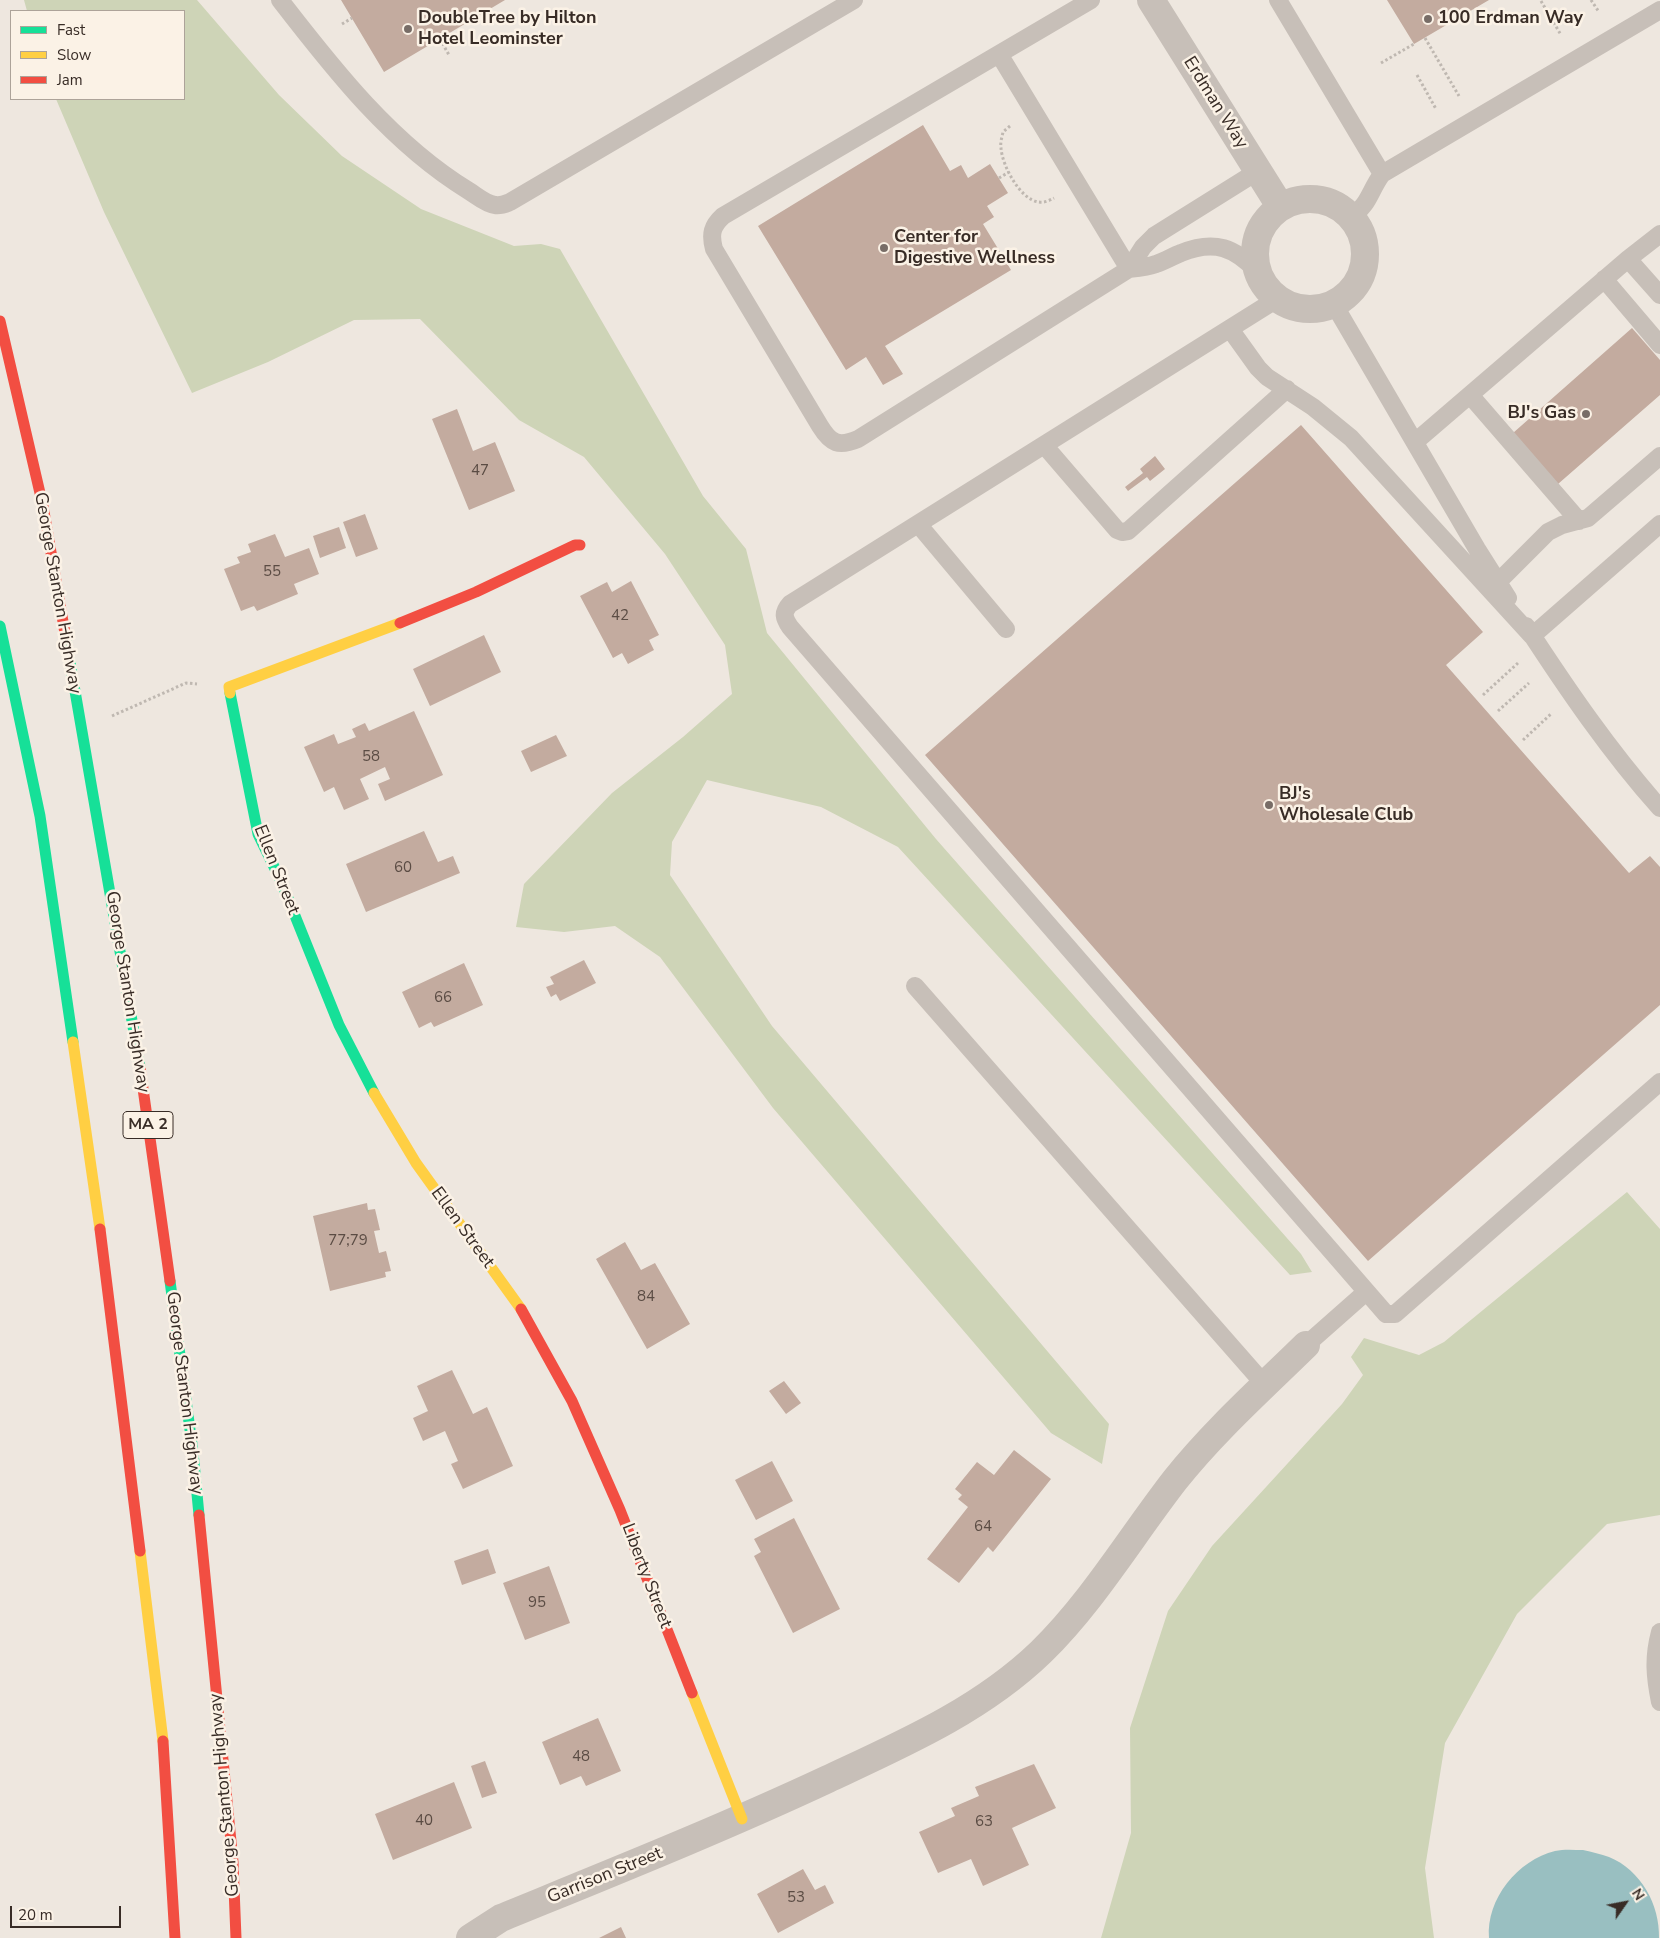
<!DOCTYPE html>
<style>
body{margin:0}
#map{position:relative;width:1660px;height:1938px;overflow:hidden;background:#eee7df;font-family:"Nunito Sans",sans-serif}
canvas{display:block}
.legend{position:absolute;left:10px;top:10px;width:175px;height:90px;box-sizing:border-box;background:#fbf2e6;border:1px solid #ada399;margin:0;padding:6px 9px;list-style:none;font-size:15px;color:#382c26}
.legend li{display:flex;align-items:center;gap:10px;height:25px}
.legend b{width:25px;border:1px solid #ada399}
.north{position:absolute;left:1600px;top:1878px;width:50px;height:50px;-webkit-text-stroke:4px #fbf2e6;paint-order:stroke;rotate:57deg;font-size:14px;font-weight:700;line-height:20px;text-align:center;color:#382c26}
.north::after{content:'';display:block;margin:auto;width:18px;height:22px;background:#382c26;clip-path:polygon(50% 0,100% 100%,50% 72%,0 100%)}
.scale{position:absolute;left:10px;top:1906px;width:111px;height:22px;box-sizing:border-box;border:2px solid #382c26;border-top:0;padding-left:6px;font-size:15px;line-height:18px;white-space:nowrap;color:#382c26;-webkit-text-stroke:4px #fbf2e6;paint-order:stroke}
</style>
<div id="map">
<canvas width="1660" height="1938"></canvas>
<ul class="legend">
<li><b style="height:6px;background:#16e098"></b>Fast</li>
<li><b style="height:6px;background:#ffcf43"></b>Slow</li>
<li><b style="height:6px;background:#f24e42"></b>Jam</li>
</ul>
<div class="north">N</div>
<div class="scale">20 m</div>
</div>
<script>
const g = document.querySelector('canvas').getContext('2d');
g.lineJoin = 'round';
function paint(path, color) {
  g.fillStyle = color;
  g.fill(path, 'evenodd');
}
function trace(path, color, width, dash) {
  g.strokeStyle = color;
  g.lineWidth = width;
  g.lineCap = dash ? 'butt' : 'round';
  g.setLineDash(dash || []);
  g.stroke(path);
}
function write(font, color, halo, rows, align = 'center') {
  g.font = font + ' "Nunito Sans",sans-serif';
  g.lineWidth = 5;
  g.setLineDash([]);
  g.textBaseline = 'middle';
  g.strokeStyle = halo;
  g.fillStyle = color;
  for (const [text, x, y, turn = 0] of rows) {
    g.save();
    g.translate(x, y);
    g.rotate((+turn || 0) * Math.PI / 180);
    g.textAlign = isNaN(turn) ? turn : align;
    if (halo) g.strokeText(text, 0, 0);
    g.fillText(text, 0, 0);
    g.restore();
  }
}
paint(new Path2D(`
 M24,0h173l82,95 63,61 79,53 93,37 27,-2 19,5 143,247 43,53 21,84 169,206 365,415 11,18 -22,3 -392,-428 -77,-40 -114,-27 -35,62 -2,33 102,151 337,398 -7,40 -51,-31 -278,-325 -113,-151 -45,-31 -51,6 -48,-5 8,-43 88,-91 71,-56 49,-43 -7,-49 -60,-91 -81,-97 -65,-37 -99,-101 -66,1 -86,42 -76,31 -88,-181 -48,-113h128v-88h-157z
 M1627,1192l33,37v286l-53,9 -90,90 -72,129 -20,125 9,70h-333l30,-105 -1,-105 38,-117 44,-65 130,-142 21,-29 -12,-18 13,-19 55,17 25,-13z`), '#ced4b7');
paint(new Path2D(`
 M1583,1850c9,2 18,4 26,7 32,13 51,48 50,81h-170c-3,-39 29,-78 66,-87 9,-2 19,-1 28,-1z`), '#99bfc1');
paint(new Path2D(`
 M341,0h164l-121,72z
 M1387,0h102l-75,44z
 M923,125l27,46 11,-6 7,13 22,-14 18,29 -21,13 7,11 -11,7 28,46 -126,76 18,28 -20,11 -17,-28 -20,13 -88,-144z
 M1632,328l28,32v35l-102,89 -45,-51z
 M457,409l16,42 22,-9 20,49 -46,19 -37,-91z
 M1301,425l182,207 -37,33 183,208 21,-17 10,11v138l-292,256 -443,-506z
 M1155,456l10,13 -15,12 -3,-4 -19,14 -3,-4 18,-14 -3,-4z
 M365,514l13,35 -22,8 -13,-35z
 M339,527l7,21 -26,10 -7,-22z
 M275,534l10,23 24,-9 10,26 -25,10 4,10 -41,17 -3,-5 -13,5 -17,-42 16,-6 -3,-6 14,-5 -3,-8z
 M631,581l28,54 -10,5 5,10 -26,14 -6,-11 -9,5 -33,-62 27,-14 5,10z
 M484,635l17,37 -71,34 -17,-37z
 M414,711l29,64 -58,26 -7,-17 12,-5 -5,-12 -25,12 9,20 -25,11 -10,-23 -10,5 -20,-45 30,-13 4,10 18,-7 -4,-8 13,-6 4,8z
 M556,735l11,21 -36,16 -10,-21z
 M424,831l14,31 15,-6 7,17 -94,39 -20,-48z
 M584,960l12,23 -36,18 -4,-7 -5,3 -5,-10 8,-3 -4,-7z
 M464,963l19,42 -49,22 -3,-5 -12,6 -17,-36z
 M367,1203l1,7 7,-1 5,21 -6,1 5,22 7,-2 5,20 -6,1 1,5 -56,14 -17,-75z
 M625,1242l16,28 14,-7 35,61 -43,25 -51,-90z
 M452,1370l21,44 14,-7 26,59 -50,23 -12,-25 7,-3 -13,-30 -22,10 -10,-23 15,-7 -11,-25z
 M784,1381l17,22 -15,11 -17,-23z
 M1014,1450l37,29 -58,73 -5,-5 -29,36 -32,-24 41,-52 -10,-8 4,-4 -7,-6 22,-27 17,13z
 M772,1461l21,40 -37,19 -21,-40z
 M794,1518l46,91 -47,24 -39,-77 7,-4 -7,-13z
 M488,1549l8,24 -34,12 -8,-24z
 M549,1566l21,57 -45,17 -22,-57z
 M598,1718l23,53 -35,15 -5,-10 -21,9 -18,-43z
 M485,1761l12,32 -15,5 -11,-32z
 M1034,1764l22,44 -44,20 17,37 -46,21 -12,-27 -33,14 -19,-41 36,-16 -4,-8 28,-12 -4,-9z
 M454,1782l18,46 -79,32 -18,-46z
 M803,1869l12,21 10,-5 9,18 -56,30 -21,-39z
 M621,1927l5,11h-27z`), '#c3ab9f');
trace(new Path2D(`
 M1591,0l8,12
 M1541,1l20,34
 M342,24l10,-6
 M1425,38l34,58
 M440,39l9,16
 M1381,63l33,-19
 M1417,75l19,34
 M1010,126l-7,6c-1,5 -3,11 -2,16 1,17 19,52 38,54 6,1 11,-2 15,-4
 M999,178l10,-6
 M1483,695l35,-32
 M1498,711l31,-28
 M112,716l74,-33 11,1
 M1523,740l29,-27`), '#bfb8b1', 3, [2.5, 2.5]);
trace(new Path2D(`
 M280,0c54,70 112,144 189,191 8,5 17,13 26,14 6,1 10,-1 15,-3l344,-202
 M1091,0l-368,216c-11,10 -13,18 -9,33l106,177c11,18 19,21 38,13l271,-170c9,-1 19,-2 27,-5 9,-3 17,-8 25,-11 34,-14 54,-5 77,19
 M1278,0l104,174
 M999,54l130,215
 M1351,218c19,-15 18,-26 31,-44l278,-164
 M1628,259l32,36
 M1129,269l14,-22 11,-11 104,-65
 M1604,279l56,66
 M1277,299l-487,305c-8,9 -6,14 0,23l596,687h9l265,-232
 M1335,306l142,243 31,49
 M1230,329l28,39 9,9 46,30 38,31 181,198 128,-112
 M1470,395l109,126
 M1415,442l213,-183 32,-25
 M1044,445l73,85 5,2 6,-1 159,-142
 M918,524l88,105
 M1490,590l58,-58 14,-7 26,-7 72,-62
 M1526,626c41,63 84,126 134,182
 M915,986l350,399
 M1306,1345l60,-53
 M1660,1632c-7,26 -5,45 0,70`), '#c7bfb8', 18);
trace(new Path2D(`
 M1151,0l129,206
 M1255 254a55 55 0 1 1 110 0a55 55 0 1 1-110 0Z
 M470,1938l31,-20c110,-45 220,-89 327,-139 75,-35 153,-69 213,-127 52,-51 89,-114 134,-172 39,-49 86,-91 131,-135`), '#c7bfb8', 28);
trace(new Path2D(`
 M0,626l40,190 33,226
 M66,639l74,428
 M230,693l28,141 23,47 58,144 35,68
 M170,1281l23,171 6,63`), '#16e098', 11);
trace(new Path2D(`
 M230,693l-1,-6 171,-64
 M73,1042l27,187
 M374,1093l42,70 105,146
 M140,1551l23,190
 M692,1693l50,126`), '#ffcf43', 11);
trace(new Path2D(`
 M0,321l43,185 23,133
 M400,623l76,-31 99,-47h5
 M140,1067l30,214
 M100,1229l40,322
 M521,1309l51,92 48,109 72,183
 M199,1515l34,347 3,76
 M163,1741l12,197`), '#f24e42', 11);
for (const [x, y, r, color] of [
 [1428,19,5,"#786d67"],
 [408,29,5,"#786d67"],
 [884,248,5,"#786d67"],
 [1586,414,5,"#786d67"],
 [1269,805,5,"#786d67"]
]) {
  const dot = new Path2D();
  dot.arc(x, y, r, 0, 2 * Math.PI);
  g.fillStyle = color;
  g.fill(dot);
  trace(dot, '#fbf2e6', 2);
}
write('15px', '#5b4c44', null, [
 ["47",480,471],
 ["55",272,572],
 ["42",620,616],
 ["58",371,757],
 ["60",403,868],
 ["66",443,998],
 ["77;79",348,1241],
 ["84",646,1297],
 ["64",983,1527],
 ["95",537,1603],
 ["48",581,1757],
 ["40",424,1821],
 ["63",984,1822],
 ["53",796,1898]
]);
for (const [x, y, w] of [
 [148,1125,50]
]) {
  const box = new Path2D();
  box.roundRect(x - w / 2, y - 13.5, w, 27, 4);
  g.fillStyle = '#fbf2e6';
  g.fill(box);
  trace(box, '#382c26', 1);
}
write('bold 16px', '#382c26', null, [
 ["MA 2",148,1125]
]);
write('bold 18px', '#382c26', '#fbf2e6', [
 ["DoubleTree by Hilton",418,19],
 ["Hotel Leominster",418,40],
 ["100 Erdman Way",1438,19],
 ["Center for",894,238],
 ["Digestive Wellness",894,259],
 ["BJ's Gas",1576,414,"right"],
 ["BJ's",1279,795],
 ["Wholesale Club",1279,816]
], 'left');
write('18px', '#382c26', '#fbf2e6', [
 ["Erdman Way",1215,103,58],
 ["George Stanton Highway",57,593,80],
 ["Ellen Street",276,870,68],
 ["George Stanton Highway",127,992,81],
 ["Ellen Street",462,1228,54],
 ["George Stanton Highway",184,1393,83],
 ["Liberty Street",646,1576,69],
 ["George Stanton Highway",225,1795,-95],
 ["Garrison Street",605,1876,-22]
]);
</script>
